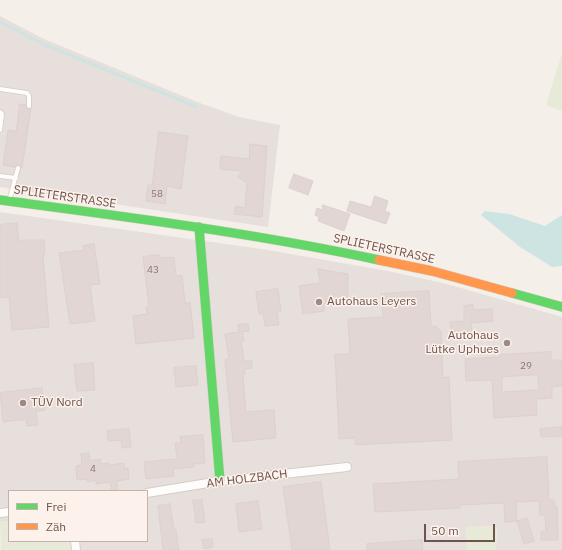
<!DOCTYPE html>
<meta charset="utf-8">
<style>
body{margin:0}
#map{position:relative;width:562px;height:550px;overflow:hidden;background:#f5efea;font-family:"IBM Plex Sans",sans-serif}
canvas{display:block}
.legend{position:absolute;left:8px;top:490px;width:140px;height:52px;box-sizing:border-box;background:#fdf2eb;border:1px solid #c4b2ac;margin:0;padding:5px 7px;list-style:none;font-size:12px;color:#6f534e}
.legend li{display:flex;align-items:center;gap:8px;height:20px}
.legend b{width:20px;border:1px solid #c4b2ac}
.scale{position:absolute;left:424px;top:524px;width:71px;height:18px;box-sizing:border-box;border:2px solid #6f534e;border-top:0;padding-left:5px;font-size:12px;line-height:14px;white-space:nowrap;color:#6f534e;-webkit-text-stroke:3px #fdf2eb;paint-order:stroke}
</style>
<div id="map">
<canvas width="562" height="550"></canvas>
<ul class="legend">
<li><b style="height:5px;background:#63d668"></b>Frei</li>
<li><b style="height:5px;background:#ff974d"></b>Zäh</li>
</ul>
<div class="scale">50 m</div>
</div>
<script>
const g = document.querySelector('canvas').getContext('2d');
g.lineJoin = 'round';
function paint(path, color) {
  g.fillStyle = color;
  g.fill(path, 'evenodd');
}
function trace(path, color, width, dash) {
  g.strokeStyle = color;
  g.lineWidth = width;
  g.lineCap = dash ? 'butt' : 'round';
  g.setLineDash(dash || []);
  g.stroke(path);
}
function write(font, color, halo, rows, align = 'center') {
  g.font = font + ' "IBM Plex Sans",sans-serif';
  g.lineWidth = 3;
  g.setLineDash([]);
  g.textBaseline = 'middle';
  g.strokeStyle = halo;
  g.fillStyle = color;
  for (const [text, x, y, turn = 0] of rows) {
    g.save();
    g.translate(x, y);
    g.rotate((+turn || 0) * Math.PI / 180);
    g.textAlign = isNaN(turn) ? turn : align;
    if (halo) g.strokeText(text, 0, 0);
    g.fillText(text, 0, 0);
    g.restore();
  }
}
paint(new Path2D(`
 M0,16l44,23 156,64 39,14 41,8 -12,102 -268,-40z
 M0,212l268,38 120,21 59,13 115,33v233h-66l1,-24 -31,1 1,23h-396l-1,-9h77v-50h-138v30l-9,1z`), '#e7dfdb');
paint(new Path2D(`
 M562,53v58l-16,-6z
 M9,521v20h61l1,9h-70l-1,-28z
 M497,526l-1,24h-29l-1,-23z`), '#e6ead6');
paint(new Path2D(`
 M485,211l24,3 36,12 17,-11v51l-10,1 -32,-20 -39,-32z`), '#cee4e2');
trace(new Path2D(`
 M0,22l45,23 152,62`), '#cee4e2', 3);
const building = new Path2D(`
 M20,104l6,1 2,4h3l-9,59 -3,-3 -5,2 -11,-2 5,-35 8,1z
 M159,132l29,4 -7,53 -14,-3 -2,18 -19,-3 2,-16h4z
 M250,144l17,2 -5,71 -28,-3 2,-8 9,2 2,-25 -9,-6 4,-6 -22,-2 1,-13 28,3z
 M294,174l19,7 -5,14 -19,-7z
 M375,196l13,5 -3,10 5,2 -4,11 -39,-13 3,-10 21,6z
 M323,205l27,9 -6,17 -26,-10 1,-4 -4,-2 2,-7 5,2z
 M17,223l2,19 4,-2h21l1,14h-2l6,73 -37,3 -3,-33 -9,1v-73z
 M94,244l6,40 -10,1 5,36 -25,3 -11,-71 25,-3 -1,-4z
 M160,255l1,3 13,-1 2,19 6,-1 3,28 5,-1 4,36 -58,6 -3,-28 14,-2 -1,-7h3l-6,-50z
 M318,269l30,5v27l-24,3v7l-21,3 -4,-28 21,-3z
 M278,289l3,22 -4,1 2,13 -14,1 -2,-12h-4l-3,-22z
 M429,291l2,35h5l5,5 2,47 6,-1 3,63 -97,5v-7l-16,1 -4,-85h15l-2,-35 35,-2 -2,-23z
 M473,305v5l19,-1 1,12 -22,2 1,9 -21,1 -1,-11 14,-1v-15z
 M248,324l1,7 -7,1 2,9h-3l3,20 8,-1v8l-7,1v5l-2,1 3,37 28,-2 2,28 -43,4 -8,-82 4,-1 -4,-25 14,-2 -1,-7z
 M551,352v8h11v26l-10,1v11l-16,1 1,16 -43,3 -2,-38 -26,1 -1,-22 35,-2v-2zM538,375l1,15 -37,2v-15z
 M93,363l2,27 -18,1 -3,-26z
 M196,366l2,19 -22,2 -2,-19z
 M42,388l3,22 -9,1 2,14 -11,1 -1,-7 -23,3 -3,-29z
 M562,427v9l-21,1 -1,-8z
 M129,429l2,18 -9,1 -1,-8 -13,1 -1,-10z
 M203,435l2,28 -11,1v3l-21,2 1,7 -28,3 -2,-17 33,-3 -2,-16h6l-1,-6z
 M89,453l1,8 10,-2 1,5 8,-1v2l15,-2 1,6 3,-1 1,11 -12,2 1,10h-6l-2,-9 -14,2v-4l-8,2 -1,-3 -10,1 -1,-14 6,-1 -1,-11z
 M547,457l2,43h5l1,6h2l1,34h-17v-8l5,-1 -1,-16h-5l-1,-14 -23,1 1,19 10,-3 7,23 -10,3 -7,-23 -12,1 -1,-19 -44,2v3l-85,4 -2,-28 86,-5 -1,-17z
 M321,482l9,68h-38l-9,-63z
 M202,500l3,22 -9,1 -3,-22z
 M258,501l4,28 -23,3 -3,-28z
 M170,504l4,26h2l3,20h-16l-5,-44z
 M212,539l1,8 -9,2 -2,-9z
 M422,540l1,10h-56v-6z`);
paint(building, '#e1d6d3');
trace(building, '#ddd1cd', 1);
const lane = new Path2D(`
 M0,89l27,4 2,3v10
 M0,112l2,2 -2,16
 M0,176l16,2
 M9,201l9,-33`);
const street = new Path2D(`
 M147,493l73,-12 127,-14
 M0,513l9,-1
 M75,541l1,9`);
const fast = new Path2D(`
 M0,200c127,17 254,33 379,60
 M199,227l21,254
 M512,293l50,14`);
const slow = new Path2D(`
 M379,260l53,11 80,22`);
trace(lane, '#d4ccc8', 5.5);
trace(street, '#d4ccc8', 10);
trace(fast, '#d4cac6', 10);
trace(slow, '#d4cac6', 10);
trace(lane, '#fefdfc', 4);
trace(street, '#fefdfc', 8);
trace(fast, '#63d668', 9);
trace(slow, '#ff974d', 9);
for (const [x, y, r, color] of [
 [319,302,4,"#9e8a85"],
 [507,343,4,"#9e8a85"],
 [23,403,4,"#9e8a85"]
]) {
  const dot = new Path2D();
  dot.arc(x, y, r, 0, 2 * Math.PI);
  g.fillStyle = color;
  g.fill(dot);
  trace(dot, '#fdf2eb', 1.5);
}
write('10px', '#8d7671', null, [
 ["58",157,194],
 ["43",153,270],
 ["29",526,366],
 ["4",93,469]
]);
write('12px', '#6f534e', '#fdf2eb', [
 ["SPLIETERSTRASSE",65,197,8],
 ["SPLIETERSTRASSE",384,249,12],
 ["AM HOLZBACH",247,479,-7]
]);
write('12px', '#6f534e', '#fdf2eb', [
 ["Autohaus Leyers",327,302],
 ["Autohaus",499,336,"right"],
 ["Lütke Uphues",499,350,"right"],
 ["TÜV Nord",31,403]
], 'left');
</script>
